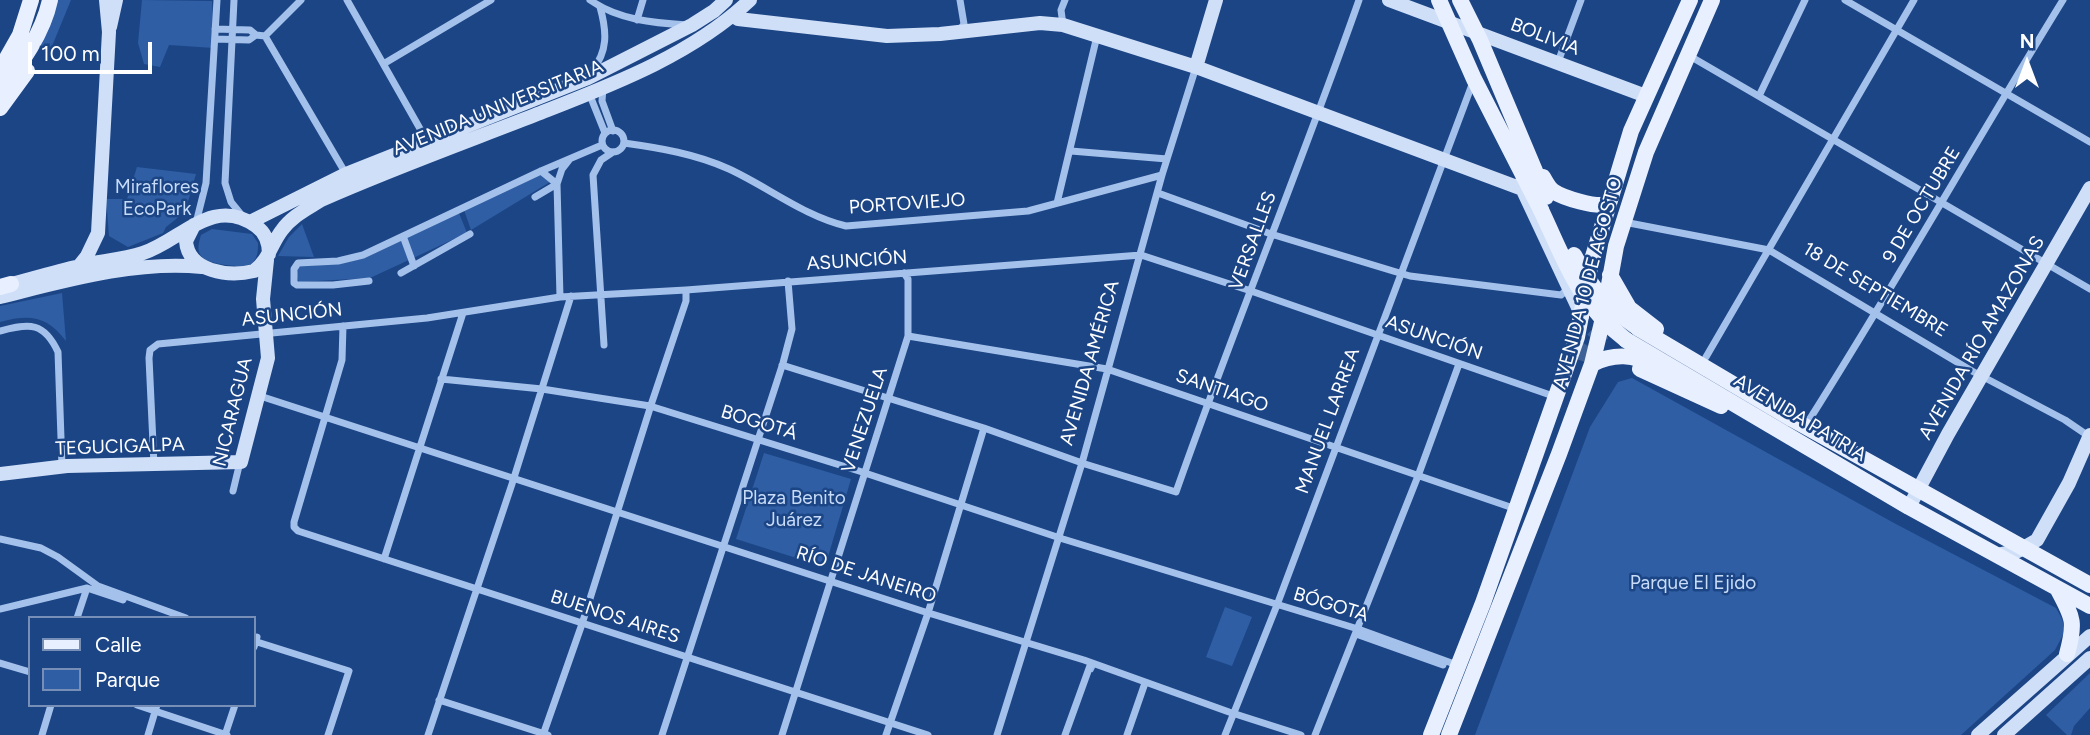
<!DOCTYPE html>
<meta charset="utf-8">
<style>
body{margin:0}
#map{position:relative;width:2090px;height:735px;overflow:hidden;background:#1c4586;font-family:Figtree,sans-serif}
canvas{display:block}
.legend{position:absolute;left:28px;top:616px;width:228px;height:91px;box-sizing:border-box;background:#1c4586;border:2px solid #778fb6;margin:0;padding:9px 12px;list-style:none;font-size:21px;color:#fff}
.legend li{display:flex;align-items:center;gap:14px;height:35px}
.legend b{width:35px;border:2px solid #778fb6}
.north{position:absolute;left:1992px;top:28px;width:70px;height:70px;-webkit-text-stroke:5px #1c4586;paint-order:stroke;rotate:0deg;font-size:19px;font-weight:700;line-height:28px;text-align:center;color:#fff}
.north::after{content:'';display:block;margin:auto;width:24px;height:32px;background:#fff;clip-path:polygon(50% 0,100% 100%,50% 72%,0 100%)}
.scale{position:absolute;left:28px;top:42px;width:124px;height:32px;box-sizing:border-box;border:4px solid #fff;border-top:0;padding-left:9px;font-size:21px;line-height:24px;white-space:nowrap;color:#fff;-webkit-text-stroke:5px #1c4586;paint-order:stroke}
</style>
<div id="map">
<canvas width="2090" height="735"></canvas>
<ul class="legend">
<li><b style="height:9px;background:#e8f0ff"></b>Calle</li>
<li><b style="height:19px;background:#2f5ea4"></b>Parque</li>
</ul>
<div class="north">N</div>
<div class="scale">100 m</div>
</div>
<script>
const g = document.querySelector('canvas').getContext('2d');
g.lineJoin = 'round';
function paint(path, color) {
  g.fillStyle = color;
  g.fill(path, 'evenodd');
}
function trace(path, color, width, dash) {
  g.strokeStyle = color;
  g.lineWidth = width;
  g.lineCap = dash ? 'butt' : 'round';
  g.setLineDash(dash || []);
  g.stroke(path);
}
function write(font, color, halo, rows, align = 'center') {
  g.font = font + ' Figtree,sans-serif';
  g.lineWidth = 5;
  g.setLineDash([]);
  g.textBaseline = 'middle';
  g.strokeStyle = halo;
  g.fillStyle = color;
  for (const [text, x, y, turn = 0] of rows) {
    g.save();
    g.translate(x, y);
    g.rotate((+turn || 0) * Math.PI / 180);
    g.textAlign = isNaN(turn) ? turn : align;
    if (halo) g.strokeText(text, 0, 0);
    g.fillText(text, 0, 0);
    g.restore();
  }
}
paint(new Path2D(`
 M51,0h20l-21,51 -12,-5z
 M142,0l70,1 2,47 -45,-3 -9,22 -16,-3 -6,-21z
 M137,167l59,7 -11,38 -19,15 -3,6 -35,14 -19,-11 -3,-37h21z
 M543,174l7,8 -79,48 -7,-20z
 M459,213l8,20 -97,45 -71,4c-3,-5 -3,-11 1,-16l38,-2 27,-6z
 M302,224l12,33 -36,-1 11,-19z
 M212,229l40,5 6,9c0,7 0,16 -7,21 -8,5 -43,0 -49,-7 -6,-6 -3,-15 -1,-22z
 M62,293l4,48c-19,-25 -36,-27 -66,-19v-16z
 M1632,378l262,145 162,85 6,11 3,12 -10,19 -94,85h-486l115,-308 28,-45z
 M764,453l87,26 -26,88 -89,-28z
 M1225,607l27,10 -20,49 -26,-9z
 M2090,673v35l-16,18 -3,9h-4l-21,-20z`), '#2f5ea4');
trace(new Path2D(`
 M1092,671l3,-6`), '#97bbed', 2.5);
trace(new Path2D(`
 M1582,361c11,-29 23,-37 53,-25`), '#3e6198', 16, [16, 8]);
trace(new Path2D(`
 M234,0l-9,183 6,19 13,16
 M347,0l80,141
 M590,0c28,20 64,23 97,25
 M1845,0l245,142
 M637,20l6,-20
 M1063,25l-2,-15 4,-10
 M215,29l35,1 6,5 9,1 36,-36
 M959,31l5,-7 -4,-24
 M265,36l81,138
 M215,39l34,1 7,-5
 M1688,55l402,234
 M1558,62l23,-62
 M385,63l106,-63
 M592,71c16,-20 15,-39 8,-64
 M603,88l-1,13 11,30
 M589,93l16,40
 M1759,96l46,-96
 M602 141a11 11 0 1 1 22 0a11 11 0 1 1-22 0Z
 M624,143c36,5 72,11 105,26 39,18 75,47 117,57l182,-15 134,-36
 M1071,151l96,8
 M541,171l16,13
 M1158,193l113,41 122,37 17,5 151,19 7,-6
 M535,197l22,-13
 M1057,203l40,-167
 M1624,222l145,28 203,121 93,49 25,17
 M196,223l10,-40 11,-183
 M403,236l11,30
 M401,273l69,-39
 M369,281l-36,4h-36l-3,-2v-14l4,-6 40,-2 25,-6 178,-84 61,-26
 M560,297l-3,-113 5,-15 7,-9
 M343,326l-1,34 -48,162v5l4,4 630,204
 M0,331c30,-8 44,-9 58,21l4,115
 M908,336l199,33 409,140
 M604,345l-11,-170 8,-15 12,-8
 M1706,357l208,-357
 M782,365l202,63 101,36 91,28c58,-165 125,-327 183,-492
 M441,379l101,10 108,17 209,65 204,68 295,90 99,36
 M260,396l662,215 162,49 145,52 72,23
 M1806,425c89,-140 170,-284 257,-425
 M154,465l-5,-107 1,-8 8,-6 269,-26 133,-21 126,-7 455,-35 110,36 305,106
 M233,491l7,-29
 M0,539l41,9 17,9 40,29 88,32
 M384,559l79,-246
 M87,588l36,12
 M0,609l87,-21
 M77,618l10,-30
 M1356,634l87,31
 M254,641l95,30 -21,64
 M254,647l3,-10
 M0,663l30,9
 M439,700l109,35
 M137,705l90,30
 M42,735l9,-30
 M148,735l9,-30
 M225,735l10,-30
 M428,735l84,-251 59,-188
 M543,735l39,-111 70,-222 34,-101v-11
 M662,735l121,-372 9,-34 -4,-48
 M782,735l126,-399v-57l-4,-6
 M886,735l42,-122 56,-185
 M997,735l85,-272 80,-288 34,-108
 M1065,735l26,-72
 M1127,735l18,-52
 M1225,735l52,-130 196,-523
 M1315,735l103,-259 41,-112`), '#a4c1eb', 7);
trace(new Path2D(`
 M1389,0l257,96
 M733,15l5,4 149,17 53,-2 100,-11 23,2 133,42 337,126
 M110,27l6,-27
 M1196,67l20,-67
 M1520,184l62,132
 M250,222l96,-48 242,-96 104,-53 22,-14 12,-11
 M194,225l-8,16c2,31 43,36 68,30 15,-11 17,-27 28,-41 10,-14 25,-21 39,-30 70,-31 142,-57 214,-85 74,-29 156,-59 215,-115
 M79,266l8,-10 11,-23 11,-201 -3,-32
 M11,284c24,-6 49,-14 73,-19 19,-4 40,-6 59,-12 38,-12 69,-58 113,-27 10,7 13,17 13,28
 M0,297c64,-16 137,-37 202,-30
 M0,474l67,-8 174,-4 27,-104 -5,-59 4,-39
 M1909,507l39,-73 142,-246
 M1997,555l21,-4 19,-11 32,-57 21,-48
 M1978,735l112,-99
 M2004,735l86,-77`), '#cfdff8', 14);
trace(new Path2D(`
 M1439,0l35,79 67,131
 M1460,0l20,40 66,157
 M0,70l20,-35 11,-35
 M0,90c21,-26 43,-57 50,-90
 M0,108l27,-37
 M1543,177c3,5 5,10 10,14 10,7 44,17 54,13
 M1610,275l19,33 27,21
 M0,287l11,-3
 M1638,328l154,91 298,166
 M1626,340l283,167 181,99
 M1592,364c22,-11 42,-10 63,2
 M1640,369l81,37
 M2057,588c16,30 19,33 10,66
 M1431,735l52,-132 94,-266 14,-74 40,-132 59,-131
 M1449,735l110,-281 33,-90 11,-46 13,-72 30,-94 66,-152`), '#e8f0ff', 16);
trace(new Path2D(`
 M1541,210c25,53 37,93 85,130
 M1574,255c17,33 34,52 64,73`), '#e8f0ff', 16);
write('19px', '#fff', '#1c4586', [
 ["BOLIVIA",1545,37,21],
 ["AVENIDA UNIVERSITARIA",498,108,-22],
 ["PORTOVIEJO",907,204,-4],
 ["9 DE OCTUBRE",1922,205,-59],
 ["VERSALLES",1253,241,-70],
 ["ASUNCIÓN",857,261,-4],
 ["AVENIDA 10 DE AGOSTO",1588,283,-75],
 ["18 DE SEPTIEMBRE",1875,290,31],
 ["ASUNCIÓN",292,315,-6],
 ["ASUNCIÓN",1434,338,19],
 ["AVENIDA RÍO AMAZONAS",1982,338,-60],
 ["AVENIDA AMÉRICA",1090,363,-74],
 ["SANTIAGO",1222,391,19],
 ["NICARAGUA",233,412,-76],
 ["AVENIDA PATRIA",1800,418,31],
 ["VENEZUELA",865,420,-72],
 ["MANUEL LARREA",1328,421,-70],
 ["BOGOTÁ",759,423,17],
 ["TEGUCIGALPA",120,447,-2],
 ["RÍO DE JANEIRO",866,575,18],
 ["BÓGOTA",1331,605,17],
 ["BUENOS AIRES",615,617,18]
]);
write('19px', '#c8dcf8', '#1c4586', [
 ["Miraflores",157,187],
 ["EcoPark",157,209],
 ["Plaza Benito",794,498],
 ["Juárez",794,520],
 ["Parque El Ejido",1693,583]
]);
</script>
